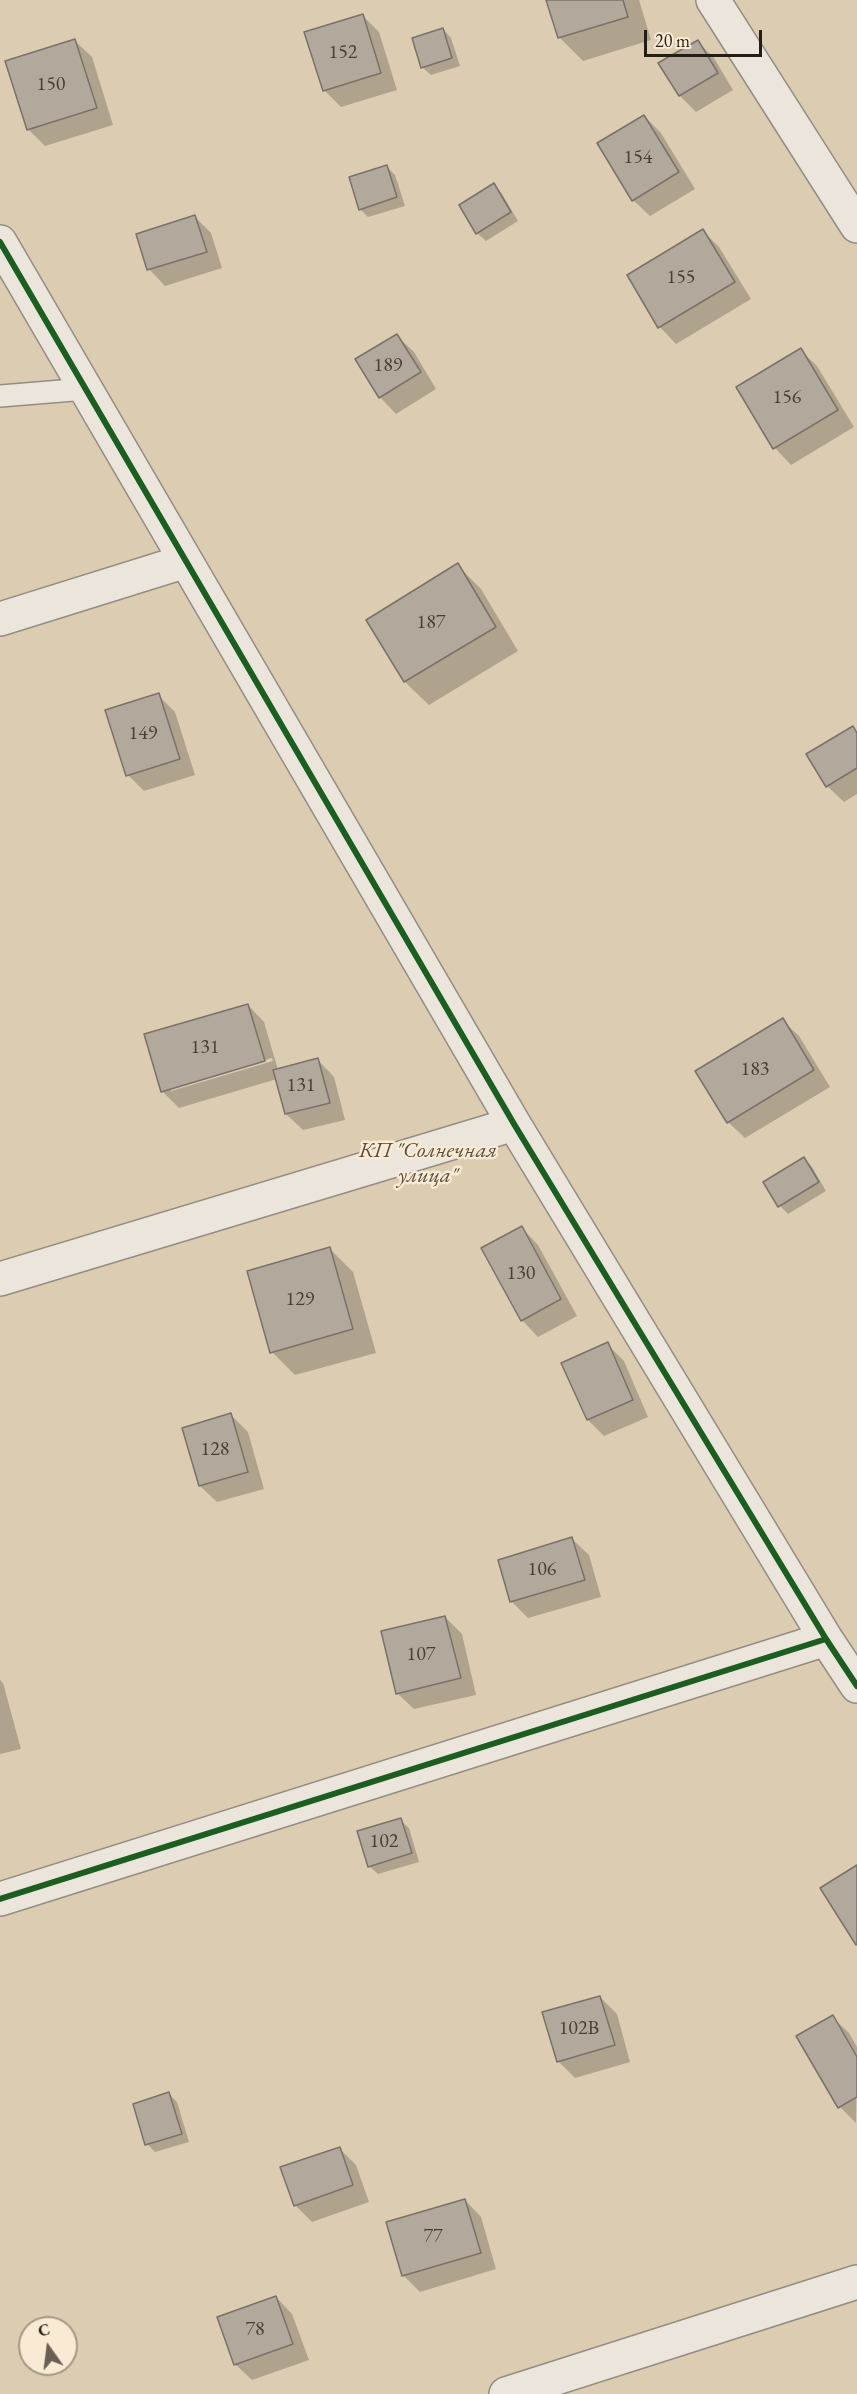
<!DOCTYPE html>
<meta charset="utf-8">
<style>
body{margin:0}
#map{position:relative;width:857px;height:2394px;overflow:hidden;background:#e8dcc9;font-family:"EB Garamond",serif}
canvas{display:block}
.north{position:absolute;left:18px;top:2316px;width:60px;height:60px;box-sizing:border-box;background:#f8ead3;border:2px solid #a49886;border-radius:50%;rotate:346deg;font-size:16px;font-weight:700;line-height:24px;text-align:center;color:#251c13}
.north::after{content:'';display:block;margin:auto;width:21px;height:27px;background:#695f53;clip-path:polygon(50% 0,100% 100%,50% 72%,0 100%)}
.scale{position:absolute;left:644px;top:30px;width:118px;height:27px;box-sizing:border-box;border:3px solid #251c13;border-top:0;padding-left:8px;font-size:18px;line-height:21px;white-space:nowrap;color:#251c13;-webkit-text-stroke:4px #f8ead3;paint-order:stroke}
</style>
<div id="map">
<canvas width="857" height="2394"></canvas>
<div class="north">С</div>
<div class="scale">20 m</div>
</div>
<script>
const g = document.querySelector('canvas').getContext('2d');
g.lineJoin = 'round';
function paint(path, color) {
  g.fillStyle = color;
  g.fill(path, 'evenodd');
}
function trace(path, color, width, dash) {
  g.strokeStyle = color;
  g.lineWidth = width;
  g.lineCap = dash ? 'butt' : 'round';
  g.setLineDash(dash || []);
  g.stroke(path);
}
function write(font, color, halo, rows, align = 'center') {
  g.font = font + ' "EB Garamond",serif';
  g.lineWidth = 5;
  g.setLineDash([]);
  g.textBaseline = 'middle';
  g.strokeStyle = halo;
  g.fillStyle = color;
  for (const [text, x, y, turn = 0] of rows) {
    g.save();
    g.translate(x, y);
    g.rotate((+turn || 0) * Math.PI / 180);
    g.textAlign = isNaN(turn) ? turn : align;
    if (halo) g.strokeText(text, 0, 0);
    g.fillText(text, 0, 0);
    g.restore();
  }
}
paint(new Path2D(`
 M0,0h857v2394h-857zM30,2328h36v36h-36z`), '#dcccb2');
paint(new Path2D(`
 M548,0h91l12,40 -68,21 -24,-24z
 M362,15l17,17 18,58 -56,17 -17,-17z
 M443,29l8,9 9,28 -29,9 -9,-8z
 M75,41l17,16 21,68 -68,21 -17,-17z
 M698,42l16,16 19,32 -37,22 -16,-16 -19,-32z
 M644,116l17,17 34,56 -45,27 -17,-16z
 M387,167l8,8 10,31 -37,11 -8,-8z
 M494,185l8,9 16,27 -32,20 -9,-8z
 M195,217l16,16 11,35 -57,18 -16,-17z
 M703,231l16,16 32,52 -75,45 -16,-17z
 M397,336l17,16 22,37 -40,25 -16,-17z
 M800,350l17,16 37,61 -63,38 -16,-17 -37,-60z
 M457,565l24,24 37,62 -89,54 -24,-23 -37,-62z
 M158,695l17,17 20,63 -51,16 -16,-16z
 M853,728l4,4v62l-13,8 -17,-16z
 M248,1005l16,17 14,48 40,-10 16,17 11,43 -42,10 -17,-16 -9,-35 -98,29 -17,-17zM272,1058l1,3 -102,30v-3z
 M782,1020l17,16 31,51 -85,51 -17,-16z
 M804,1159l8,8 14,24 -38,23 -8,-8z
 M522,1228l16,17 39,71 -39,21 -16,-17z
 M330,1249l23,23 23,81 -81,22 -23,-23z
 M607,1344l17,17 24,56 -44,19 -16,-16z
 M231,1415l17,17 16,57 -47,13 -17,-16z
 M572,1539l17,16 12,42 -73,21 -16,-16 -12,-41z
 M445,1617l17,17 14,61 -62,14 -17,-16z
 M0,1680l3,3 18,66 -21,5z
 M400,1820l9,8 10,34 -41,12 -9,-8z
 M600,1997l17,17 13,48 -55,16 -17,-17z
 M832,2017l17,16 8,14 -1,76 -16,-16z
 M169,2094l8,8 12,40 -34,10 -8,-8z
 M339,2148l17,17 13,37 -57,20 -17,-17z
 M465,2200l16,17 15,52 -76,23 -17,-17z
 M276,2297l16,17 17,46 -57,20 -17,-16z`), '#0003');
const building = new Path2D(`
 M546,0h77l5,17 -70,21z
 M363,14l18,59 -58,18 -19,-59z
 M443,28l9,30 -31,10 -9,-30z
 M75,39l22,69 -70,22 -22,-69z
 M698,40l20,33 -39,23 -21,-33z
 M644,115l35,57 -47,29 -35,-58z
 M387,165l10,32 -38,13 -10,-33z
 M494,183l17,29 -35,22 -17,-29z
 M195,215l12,37 -60,18 -11,-36z
 M703,229l32,53 -77,46 -31,-53z
 M397,334l24,38 -42,26 -24,-39z
 M801,348l37,62 -65,39 -37,-62z
 M458,563l38,64 -92,55 -38,-62z
 M159,693l21,66 -54,17 -21,-66z
 M853,726l4,7v35l-31,19 -20,-33z
 M248,1004l17,57 -104,31 -17,-58z
 M783,1018l31,52 -87,53 -32,-52z
 M318,1058l12,45 -45,11 -12,-44z
 M804,1157l15,25 -41,25 -15,-25z
 M522,1226l39,73 -40,22 -40,-73z
 M330,1247l23,82 -83,24 -23,-82z
 M608,1342l25,58 -46,20 -26,-57z
 M231,1413l17,59 -49,14 -17,-58z
 M572,1537l13,43 -75,22 -12,-42z
 M445,1616l16,62 -65,16 -15,-63z
 M401,1818l11,35 -44,14 -11,-36z
 M857,1865v79l-1,1 -36,-57z
 M600,1996l15,49 -58,17 -15,-50z
 M833,2015l24,42v40l-19,11 -42,-72z
 M169,2092l13,42 -37,11 -12,-41z
 M340,2147l13,38 -59,21 -14,-39z
 M465,2199l16,54 -79,23 -16,-54z
 M276,2296l17,48 -59,21 -17,-48z`);
paint(building, '#b2a99c');
trace(building, '#797268', 1.5);
const lane = new Path2D(`
 M0,396l86,-7`);
const street = new Path2D(`
 M713,0l144,226
 M0,242l514,882 312,515 31,47
 M0,619l186,-58
 M0,1279l514,-155
 M0,1899l826,-260
 M506,2394l351,-112`);
trace(lane, '#948d81', 24);
trace(street, '#948d81', 36);
trace(lane, '#ebe5dc', 21);
trace(street, '#ebe5dc', 33);
trace(new Path2D(`
 M0,242l514,882 312,515 31,47
 M0,1899l826,-260`), '#1b5e20', 6);
write('20px', '#483f35', null, [
 ["152",343,53],
 ["150",51,85],
 ["154",638,158],
 ["155",681,278],
 ["189",388,366],
 ["156",787,398],
 ["187",431,623],
 ["149",143,734],
 ["131",205,1048],
 ["183",755,1070],
 ["131",301,1086],
 ["130",521,1274],
 ["129",300,1300],
 ["128",215,1450],
 ["106",542,1570],
 ["107",421,1655],
 ["102",384,1842],
 ["102В",579,2029],
 ["77",433,2237],
 ["78",255,2330]
]);
write('italic 22px', '#594d3d', '#f8ead3', [
 ["КП \"Солнечная",428,1151],
 ["улица\"",428,1176]
]);
</script>
